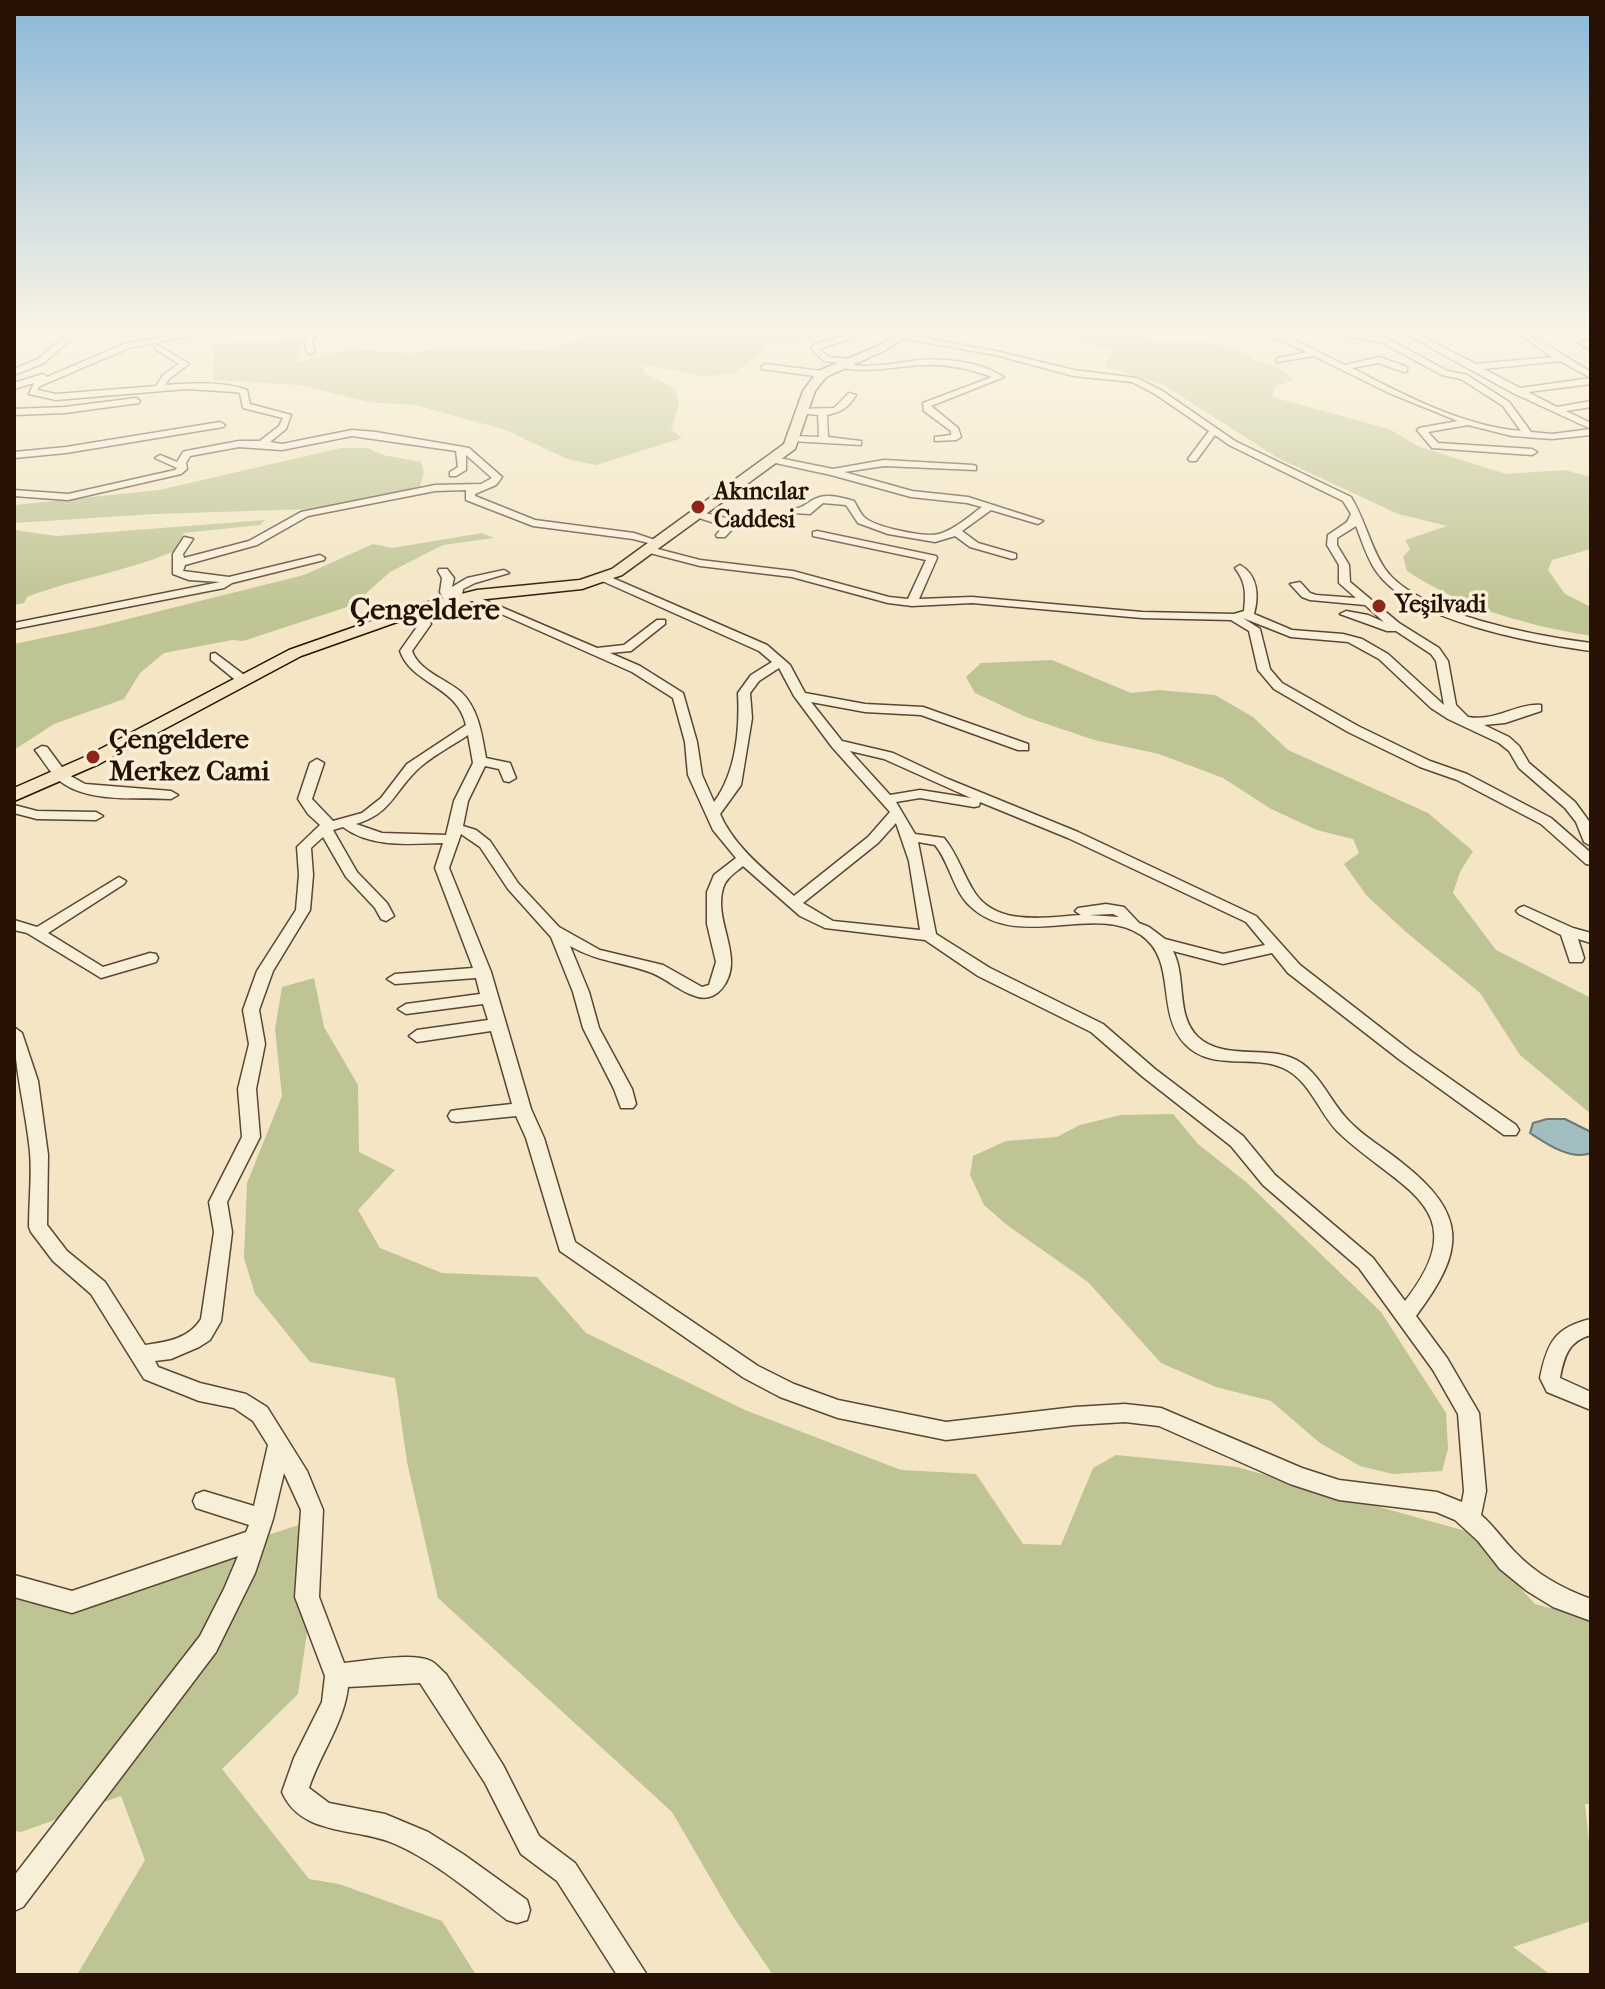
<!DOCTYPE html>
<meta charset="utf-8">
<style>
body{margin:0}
#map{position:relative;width:1605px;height:1989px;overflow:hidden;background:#f4e6c5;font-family:"IM FELL French Canon",serif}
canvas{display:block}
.frame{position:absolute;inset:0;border:16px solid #271004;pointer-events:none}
</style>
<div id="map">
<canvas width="1605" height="1989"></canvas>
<div class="frame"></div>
</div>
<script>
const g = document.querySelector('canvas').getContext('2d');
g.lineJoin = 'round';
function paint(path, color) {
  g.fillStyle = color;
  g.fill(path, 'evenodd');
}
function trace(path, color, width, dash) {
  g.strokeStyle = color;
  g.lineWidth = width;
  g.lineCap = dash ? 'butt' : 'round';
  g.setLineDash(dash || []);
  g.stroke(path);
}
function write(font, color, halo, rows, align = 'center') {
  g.font = font + ' "IM FELL French Canon",serif';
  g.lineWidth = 7;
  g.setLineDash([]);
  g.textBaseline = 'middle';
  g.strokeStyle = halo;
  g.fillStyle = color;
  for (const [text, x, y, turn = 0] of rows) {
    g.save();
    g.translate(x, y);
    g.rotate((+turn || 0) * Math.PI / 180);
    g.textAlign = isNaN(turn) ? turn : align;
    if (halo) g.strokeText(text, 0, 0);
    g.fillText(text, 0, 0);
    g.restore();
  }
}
paint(new Path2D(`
 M607,332h228l-9,5 -51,5 -42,32 -33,2 -59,-12 4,9 30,16 4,16 -8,25 11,8 -86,27 -29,-6 -61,-29 -91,-25 -47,-3 -68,-17 -86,-5 -1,-36 93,-7 -12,26 60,-14 58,4 27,-5 100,2z
 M1093,332h31l39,10h45l28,6 19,12 25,8 14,12 -18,6 -4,11 117,32 31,18 86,27 58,-4 27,7v72l-39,11 -4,10 17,24 26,13v29c-65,-11 -128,-28 -184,-65l-4,-14 7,-8 -5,-9 42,-14 -49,-12 -120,-56 -116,-74 -59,-18 11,-15 -35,-10 -3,-6z
 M341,448h27l15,7 38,7 3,10 -5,18 -76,18 -188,6 -141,9v-18l145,-15z
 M265,520l-5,5 -77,8 -4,16c-48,22 -103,29 -152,48l-3,6 -10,2v-75l43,6z
 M482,533l12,5 -51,7 -53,27 -37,33 -110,36 -11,-1 -68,13 -24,20 -16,26 -70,25 -40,26v-106l82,-17 208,-52 69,-31 19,4z
 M1052,660l79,33 28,-3 56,5 38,22 35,33 140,63 45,38 -13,21 -7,21 43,57 95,48v116l-71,-59 -40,-62 -74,-61 -39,-36 -23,-32 15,-11 -6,-14 -36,-9 -46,-21 -48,-31 -64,-24 -65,-14 -68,-23 -51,-24 -9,-16 15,-14z
 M314,978l10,49 34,58 1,67 36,18 -37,40 22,38 62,25 95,4 49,56 159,77 156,60 75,4 47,70 38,1 32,-77 23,-13 121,12 232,65 66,72 56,15v185h-6l6,56v61l-78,26 38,28h-778l-41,-60 -60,-103 -234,-214 -31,-136 -12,-84 -85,-16 -55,-68 -11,-36 3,-75 35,-87 -7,-67 7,-42z
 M1173,1114l25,30 48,38 135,130 65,101 2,36 -6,22 -49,3 -33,-8 -40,-23 -49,-42 -55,-14 -55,-24 -73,-81 -81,-57 -23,-20 -14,-30 3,-19 33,-15 51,-4 23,-12 41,-10z
 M324,1517l-26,177 -76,75 87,110 30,5 103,37 34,54h-399l68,-115 -24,-64 -100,36 -7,-1v-246l67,10z`), '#bec493');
const water = new Path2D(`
 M1547,1119h18l26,13v21c-20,8 -44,-9 -61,-20l3,-10z`);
paint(water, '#a1bdbf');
trace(water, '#707874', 2);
const minor = new Path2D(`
 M70,332h9l-35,31 -30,12v-6l24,-10z
 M192,332h19l-82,16 -89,38 -3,4 19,4 100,-8 7,-11 16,-11 -24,-15 3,-4 31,19 -20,15 -4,6c26,-2 58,-4 82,5l3,14 41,11 -5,14 -16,13 12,2 70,-14 24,2 93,16 33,29 -6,8 -21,9v2l60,24 99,13 27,9 -5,3 -23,-6 -100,-13 -67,-26v-10l-31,1 -127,25 -51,29 -72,20 -2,6 46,6 91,-22 5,3 -1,2 -92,23 -8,5 -210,41v-6l206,-41 -31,-2 -16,-6v-20l11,-17 9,2 -10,15 1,4 65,-17 52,-29 134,-27 46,-1 11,-6 -26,-23v15l-10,6h-6v-4l8,-5 -2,-16 -104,-15 -70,14 -43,-3 -49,9 -4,7 1,6 -6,5 -113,26 -54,-4v-6l54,4 107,-24 2,-2 -22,-10 5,-3 17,7 6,-10 3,-1 53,-10h21l19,-15 4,-8 -40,-10 -3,-15 -5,-1 -49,-3 -130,11 -27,-6 5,-11 -20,6v-6l29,-9 4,3 77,-33z
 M311,332h8l-7,9 3,11 -4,2 -4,-2 -3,-11z
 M401,332h45l-4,2h-37z
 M857,332l7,2 -45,15 10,8 23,2v4h-9c24,6 46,1 69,-2 29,-4 67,0 92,16l-73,29 27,22 3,9 -5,3 -21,1v-4l16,-2v-4l-27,-20 -1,-8 69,-26c-22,-8 -44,-13 -67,-12 -31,1 -57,9 -87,2l2,-4 -16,-2 -13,-12 3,-5z
 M1261,332l24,3 60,30 34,-8 28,10v4l-3,1 -26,-9 -26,5c52,27 110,58 169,63l-18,-25 -42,-27 -19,-4 -61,-33 -56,-10h22l39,6 62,33 19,4 42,27 22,30 21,2 39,-5v6l-39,4 -40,-3 -44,-11 -40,7 10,11 94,6 5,3 -5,3 -100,-7 -15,-18 2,-2 39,-7 -69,-28 -75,-37 -37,6v-4l30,-6z
 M1402,332h11l63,32 76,-7 -35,-25c12,0 59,31 74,40v6l-31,-17 -76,8 36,19 71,-10v6l-63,8 29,15 34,-6v6l-25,4 25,12v6l-78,-36z
 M1431,332h8l1,1 -4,2z
 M904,334l91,17 79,19 63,8 24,12 74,51 116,56c14,22 19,50 34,72 33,46 152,67 206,74v8c-57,-8 -182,-30 -215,-80 -9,-13 -14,-30 -20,-45l-19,12v7l12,20 1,17 49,41 40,25 9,13 8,44 12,12c27,5 49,-14 73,-12v6l-36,12 -21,2 25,12 10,9 10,17 46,39 16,22v22l-7,-4 -8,-20 -11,-14 -46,-40 -10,-17 -10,-8 -51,-24 -17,-11 -52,-49 -31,-17 -57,-5 -48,-19 17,11 10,40 12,14 76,43 72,35 37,13 84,44 40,35v12l-5,-1 -45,-40 -84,-44 -37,-13 -72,-35 -74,-43 -16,-19 -9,-39 -18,-11 -89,-2 -170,-15 -60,3 -24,-3 -96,-26 -92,-11 -58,-15 -1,-2 5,-3 54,14 93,11 96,26 19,2 18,-39 -113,-24v-4l4,-1 119,25 1,2 -18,41 53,-2 170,15 92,2 10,-3c2,-17 2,-29 -9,-43l5,-3c18,10 19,31 14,49l38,16 51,4 19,5 26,15 56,51 -8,-44 -5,-7 -35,-23h-9l-47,-17 6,-3 22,4 16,7 -19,-17 -55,-5 -8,-3 -12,-13 10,-2 10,11 6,2 40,3 -17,-15v-18l-12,-20 1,-10 19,-13 4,-8 -8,-13 -114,-56 -14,-10 -19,26h-6l-2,-2 21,-28 -54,-37 -23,-12 -58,-6 -79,-21 -94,-17z
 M1591,340v11l-12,-8 1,-2z
 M765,364l57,7 4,3 -4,3 -60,-8 -1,-2z
 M849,393l7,2c-7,12 -14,17 -29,20l1,22 33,4v4l-70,-4v-4l3,-1 25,1 -1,-22 -20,-2v-4l36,-1z
 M136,398l4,3 -1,2 -74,10 -51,2v-6l51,-2z
 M220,422l5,3 -2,2 -157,26 -52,5v-6l52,-5z
 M774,457l59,12 51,-9 89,5 3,1v4l-92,-4 -40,6 68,19 56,6 75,24 -5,3 -47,-14 -29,21 16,12 38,11v4l-4,1 -42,-12 -15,-11 -20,6 -47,-8 -30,-11 -12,-18 -23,-2 -13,11 -18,-1v-4c10,-1 11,-3 19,-8 13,-9 29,-4 43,0 3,5 6,12 10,16 10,10 61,21 75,17 15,-4 29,-17 43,-27l-15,-4 -56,-6 -80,-22 -60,-13 -2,-2z
 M697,511l33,8 5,7 -10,11h-8l-1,-2 8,-9 -31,-10 -1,-2z
 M439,569h8l7,9 -2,9 15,-9 37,-8 5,3 -34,10 -12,6 -2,13 -15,2 -6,-12 2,-14 -4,-7z
 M600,576h8l159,69 23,20 15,28 60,11 58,3 105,37v6h-10l-97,-35 -56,-3 -54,-10 31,39 51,12 55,26 130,53 178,84 44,49 112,87 104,73 3,5 -3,5h-12l-104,-75 -112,-87 -16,-20 -49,11 -50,-13c14,27 2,64 25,86 25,23 65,9 94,21 27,11 37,43 57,63 15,16 35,27 52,41 68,53 64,89 15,154l31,42 32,55 7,78 -5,24c13,11 22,25 34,37 21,22 48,37 76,47v22l-38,-14 -26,-16 -27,-22 -22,-28 -23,-21 -19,-8 -97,-12 -49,-16 -131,-58 -34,-4 -50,3 -129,15 -108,-22 -58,-21 -36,-19 -184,-127 -34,-113 -10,-22 -59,6 -6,-1 -3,-5 3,-5 6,-1 55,-6 -21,-73 -74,11 -8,-6 8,-6 71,-10 -5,-16 -77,10 -8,-5 8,-5 74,-10 -4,-16 -81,6 -8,-5 8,-5 78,-6 -38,-100 8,-25c-33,1 -72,5 -100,-16l-10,3 24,42 30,31 7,13 -8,5 -5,-2 -6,-11 -29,-31 -23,-40 -12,11 2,27 -3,35 -37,61 -14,39 6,34 -9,45 4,48 -33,65 5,30 -11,89 -11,19 -11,7 -28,12 -16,2 3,6 42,16 46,11 21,13 40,64 16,39 -4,87 25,66c22,-2 68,-11 87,-2 6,3 10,9 15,13l57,91 36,71 36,27 72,112h-30l-60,-94 -36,-27 -36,-71 -65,-100 -72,4c-4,36 -28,67 -39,101l20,15 56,11 43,18 35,22 64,46 3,10 -3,10 -10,3 -10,-3c-35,-27 -71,-58 -112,-76 -37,-17 -94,-7 -113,-52l12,-34 28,-56 3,-26 -30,-79 6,-87 -17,-37 -11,46 -18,54 -39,79 -193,255 -9,4v-35l186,-240 24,-47 14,-33 -166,57 -58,-16v-22l58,16 174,-59 3,-7 -53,-17 -3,-7 3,-7 8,-3 50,15 14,-61 -15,-24 -19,-13 -35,-7 -55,-22 -53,-85 -38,-33 -22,-29 -2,-5c0,-25 3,-51 1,-75 -4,-42 -16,-83 -16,-125l8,6 16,48 10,74 -1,70 20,26 38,31 40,63c21,-3 44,-6 56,-26l13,-87 -5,-30 33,-65 -4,-48 11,-45 -6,-34 14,-39 39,-61 3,-35 -2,-28 23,-22 -12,-11 -10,-15 12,-36 7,-4 7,4 -12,36 21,22 29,-8 19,-15 26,-34 59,-39c-9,-40 -54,-40 -66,-74l19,-27 -7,-14 6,-3 4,1 9,16 -19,27c7,20 34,28 49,41 18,17 21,44 25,66l24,5 6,15 -7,4 -5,-1 -5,-12 -14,-3 -17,35 -5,25 13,4 14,11 28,42 41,44 41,23 63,15 39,22 7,-2 7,-23 -9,-38v-32l7,-17 22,-17 -23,-28 -25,-55 -3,-33 -12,-44 -41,-26 -169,-75 10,-2 124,53 27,-3 33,-25h8v4l-34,27 -21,2 30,13 43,27 14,49 5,33 12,27c22,-29 26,-73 24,-109l13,-18 21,-13 -13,-11 -159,-71zM779,668l15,28 38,51 58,65 -22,25 -74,59c-28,-25 -59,-48 -74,-82l21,-29 11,-67 -2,-25 9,-12zM468,735l5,28 -19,38 -8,34 -64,-2 -26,-9c34,-10 37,-30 60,-53 14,-14 36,-25 52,-36zM850,751l34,8 87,39 -51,-8 -30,5zM920,798l54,9 5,-1 1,-4 88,36 178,84 19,23 -42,9 -58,-15 -16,-12 -10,-4 -15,-16 -18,-3 -28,4 -3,3 6,4c-34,2 -83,12 -106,-22 -12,-18 -17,-38 -31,-55l-29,-4 -19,-32zM896,823l13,38 11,69 -87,-9 -30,-18 75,-60zM461,834l19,13 28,42 43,48 22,55 10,36 31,61 7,19h12l3,-4 -4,-15 -33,-61 -10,-36 -19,-46c28,16 53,16 82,27 15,6 27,18 43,23 22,8 37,-15 36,-36 -1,-24 -15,-47 -8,-72 3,-10 12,-15 20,-22l57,50 25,12 100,12 53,36 113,56 52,45 88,69 32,39 96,83 74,102 25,44 6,77 -2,11 -25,-10 -98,-12 -37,-12 -141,-60 -36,-4 -50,3 -129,15 -108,-22 -44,-16 -36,-18 -183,-124 -31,-104 -13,-29 -40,-137 -42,-104zM918,842l17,3c15,18 18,46 36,62 48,44 122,-4 170,28 37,26 14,77 44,109 26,28 68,10 98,24 27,12 36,45 55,64 59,57 141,75 67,169l-32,-43 -98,-83 -32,-39 -88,-67 -52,-45 -113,-56 -54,-34zM1113,914l6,3 -30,-2z
 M215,653l32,24v6h-8l-28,-23v-6z
 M42,746l5,1 20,27 18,10 86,7 7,4 -7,4c-33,-2 -78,4 -107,-15 -12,-7 -20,-23 -29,-34z
 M14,805l23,6 59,1 7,4 -7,4 -59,-1 -23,-6z
 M119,877l7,4 -2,3 -76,49 55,34 47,-14 6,1 2,4 -2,4 -55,16 -74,-45 -13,-3v-10l23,7z
 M1524,906l49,22 18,5v10l-13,-4 6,19 -2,4h-12l-9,-27 -42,-21 -3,-3 3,-3z
 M1591,1319v16c-23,6 -27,22 -31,43l31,14v18l-44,-18 -7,-14c7,-35 15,-51 51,-59z`);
const major = new Path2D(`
 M900,332h13l-29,19 -58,26 -11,14 -20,58 -173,126 -40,14 -105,11 -49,11 -127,45 -202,108 -85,37v-13l73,-32 202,-106 128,-45 60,-15 103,-10 32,-11 172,-125 19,-53 15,-20 58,-24z`);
trace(minor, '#5a4634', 3);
trace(major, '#271004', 3);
paint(minor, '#f8efd9');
paint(major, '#f4e6c5');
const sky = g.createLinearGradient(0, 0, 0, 611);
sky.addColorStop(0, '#8bb8d8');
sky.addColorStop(0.54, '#faf4e5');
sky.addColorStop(1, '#faf4e500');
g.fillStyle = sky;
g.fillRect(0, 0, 1605, 611);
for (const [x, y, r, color] of [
 [698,507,8,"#8f2418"],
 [1379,606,8,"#8f2418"],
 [93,757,8,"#8f2418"]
]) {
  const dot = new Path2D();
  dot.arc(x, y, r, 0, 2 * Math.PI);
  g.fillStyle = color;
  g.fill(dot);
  trace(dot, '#f8efd9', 3);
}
write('bold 24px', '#271004', '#f8efd9', [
 ["Akıncılar",714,493],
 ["Caddesi",714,521],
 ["Yeşilvadi",1395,606]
], 'left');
write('bold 28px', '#271004', '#f8efd9', [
 ["Çengeldere",109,741],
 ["Merkez Cami",109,773]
], 'left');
write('bold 30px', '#271004', '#f8efd9', [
 ["Çengeldere",425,612]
]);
</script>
